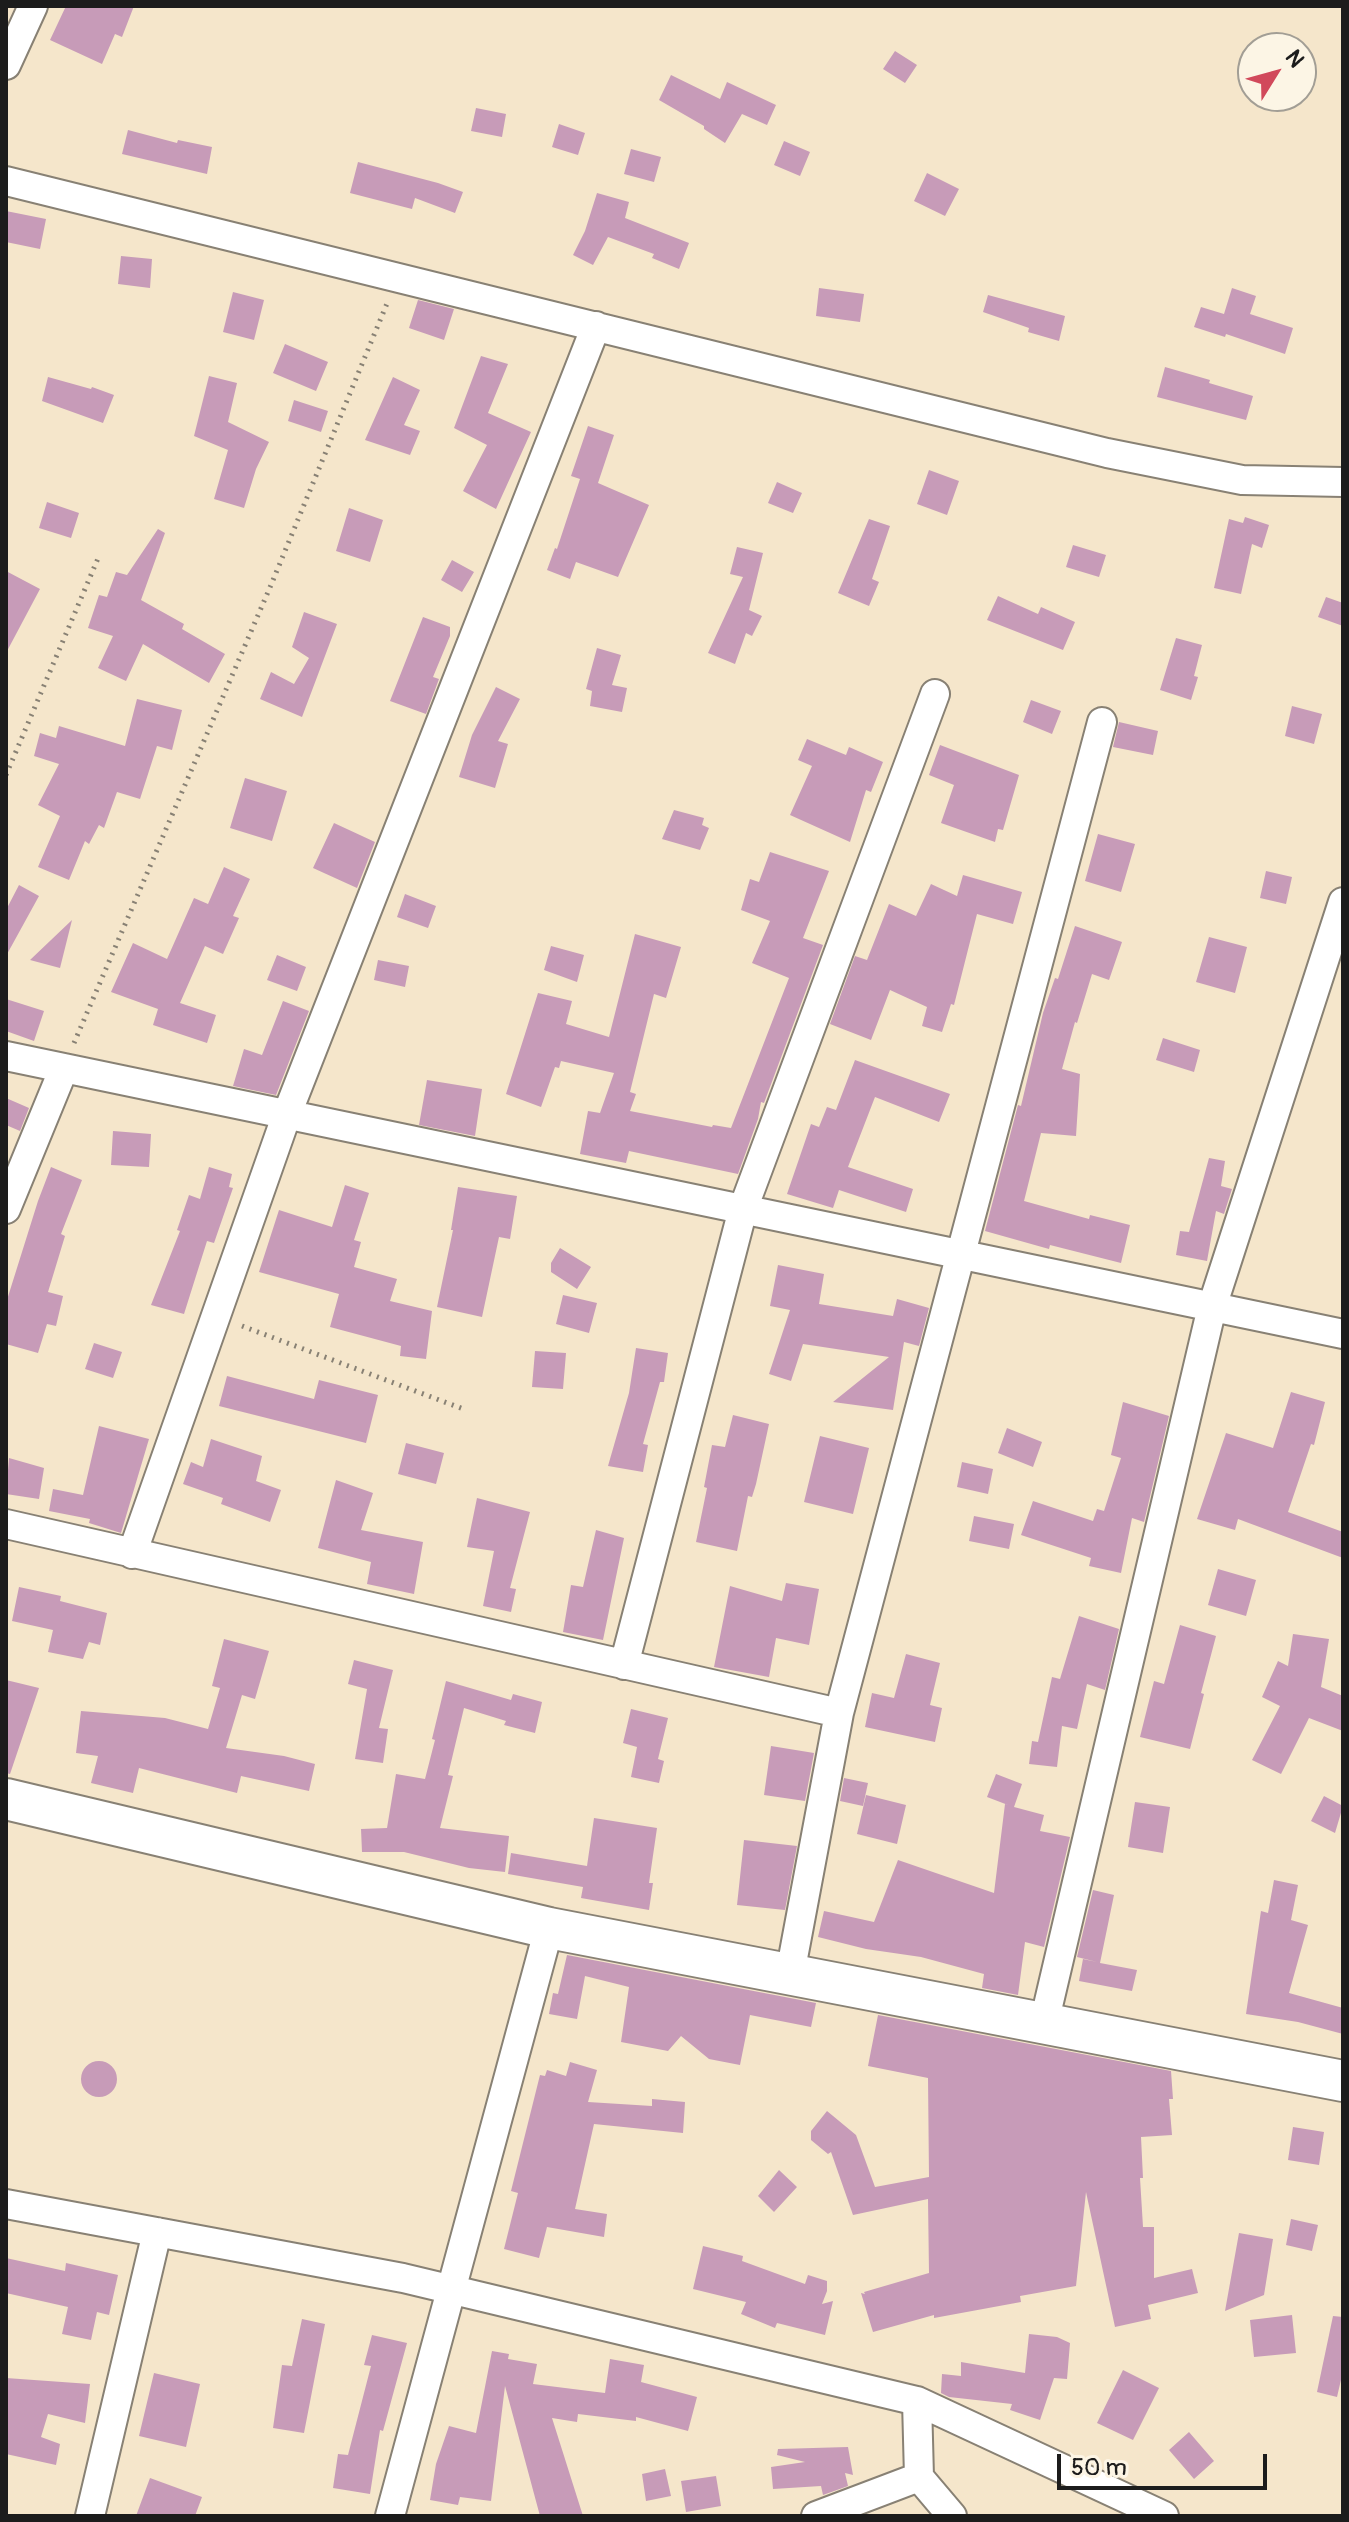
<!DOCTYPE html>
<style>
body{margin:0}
#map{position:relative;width:1349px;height:2522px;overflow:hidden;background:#f5e6cb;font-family:Pangolin,sans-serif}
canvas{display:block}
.frame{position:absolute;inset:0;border:8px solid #1c1c1c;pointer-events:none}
.north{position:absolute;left:1237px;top:32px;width:80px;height:80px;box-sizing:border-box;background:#fcf5e5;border:2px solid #a29e95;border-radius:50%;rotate:53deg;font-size:22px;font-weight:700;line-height:32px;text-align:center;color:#1c1c1c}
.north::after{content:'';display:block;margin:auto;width:28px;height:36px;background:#d1495b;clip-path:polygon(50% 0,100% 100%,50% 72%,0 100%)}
.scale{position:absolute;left:1057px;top:2454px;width:210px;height:36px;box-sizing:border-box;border:4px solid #1c1c1c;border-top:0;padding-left:10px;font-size:24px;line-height:28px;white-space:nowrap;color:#1c1c1c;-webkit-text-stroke:6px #fcf5e5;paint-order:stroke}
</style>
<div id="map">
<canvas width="1349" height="2522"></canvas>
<div class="frame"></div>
<div class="north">N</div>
<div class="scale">50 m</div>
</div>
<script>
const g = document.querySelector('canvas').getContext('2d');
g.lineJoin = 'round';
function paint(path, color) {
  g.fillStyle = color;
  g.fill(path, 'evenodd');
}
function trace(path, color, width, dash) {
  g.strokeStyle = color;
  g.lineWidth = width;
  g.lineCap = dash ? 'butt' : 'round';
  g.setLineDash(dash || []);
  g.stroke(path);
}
paint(new Path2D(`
 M66,6h68l-12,31 -7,-3 -13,30 -52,-24z
 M895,51l22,14 -12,18 -22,-14z
 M671,75l49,24 7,-17 49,23 -9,20 -25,-11 -17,29 -21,-14v-3l-45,-26z
 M476,108l30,6 -4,23 -31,-6z
 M559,124l26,9 -7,22 -26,-8z
 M128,130l49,13 1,-3 34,7 -5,27 -85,-20z
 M784,141l26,11 -10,24 -26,-11z
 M631,149l30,8 -7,25 -30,-8z
 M358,162l80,21 25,9 -8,21 -40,-15 -3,11 -62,-16z
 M927,173l32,16 -14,27 -31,-15z
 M597,193l32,9 -4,16 64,25 -10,26 -27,-11 2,-4 -46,-17 -15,28 -20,-10 12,-24z
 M6,211l40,8 -6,30 -34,-7z
 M121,256l31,3 -2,29 -32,-4z
 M819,288l45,6 -4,28 -44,-6z
 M1232,288l24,8 -6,18 43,14 -8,26 -59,-20 -1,3 -31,-10 7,-20 23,7z
 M233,292l31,8 -10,40 -31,-8z
 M988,295l77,21 -6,25 -31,-9 1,-4 -46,-16z
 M418,300l36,9 -10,31 -35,-12z
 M285,344l43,18 -12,29 -43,-18z
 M481,356l27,8 -20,49 43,19 -35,77 -33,-18 24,-46 -33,-17z
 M1165,367l45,13 -1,3 44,13 -7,24 -89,-23z
 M209,376l28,7 -9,39 41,20 -13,27 -12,39 -30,-9 14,-49 -34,-14z
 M48,377l43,12 1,-2 22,8 -11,28 -61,-22z
 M393,377l27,13 -16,35 16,6 -10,24 -45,-15z
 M294,400l34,11 -7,21 -33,-11z
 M588,426l26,9 -16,48 51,22 -31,72 -42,-15 -6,17 -23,-9 8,-22 2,1 23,-70 -9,-3z
 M929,470l30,11 -12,34 -30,-11z
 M777,482l25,11 -9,20 -25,-10z
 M47,502l32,11 -8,25 -32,-10z
 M349,508l34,12 -13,42 -34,-11z
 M1245,517l24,8 -7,23 -10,-4 -11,50 -27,-6 15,-69 14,4z
 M869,519l21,7 -18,53 7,3 -10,24 -31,-13z
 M158,529l7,4 -24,67 43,24 -2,5 43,25 -16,29 -66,-39 -17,37 -28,-13 15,-32 -25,-8 11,-33 8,2 9,-25 11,3z
 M1073,545l33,10 -7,22 -33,-10z
 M737,547l26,6 -14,57 13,6 -10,20 -6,-3 -11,31 -27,-11 35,-76 -13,-3z
 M452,560l22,12 -12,20 -21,-12z
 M6,571l34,18 -34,64z
 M998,596l40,18 3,-7 34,15 -12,28 -76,-30z
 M1326,597l17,6v23l-25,-9z
 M304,612l33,12 -35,93 -42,-18 11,-27 23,12 15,-26 -17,-11z
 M423,617l27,10v9l-17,41 6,2 -13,35 -36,-13z
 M1176,638l26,7 -8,31 4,1 -7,23 -31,-10z
 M597,648l24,7 -9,30 15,3 -5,24 -32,-6 2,-15 -6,-2z
 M496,687l24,12 -22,42 10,3 -13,44 -36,-11 13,-42z
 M137,699l45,11 -10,40 -15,-4 -17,53 -23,-7 -13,36 -5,-3 -10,19 -4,-3 -16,39 -31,-13 22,-51 -22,-11 21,-41 -25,-8 6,-23 16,5 3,-12 66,20z
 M1031,700l30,11 -9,23 -29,-12z
 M1292,706l30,8 -8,30 -29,-8z
 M1119,722l39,9 -5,24 -40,-8z
 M807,739l39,16 3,-8 34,15 -12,30 -5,-2 -16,52 -60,-27 22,-49 -14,-6z
 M940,745l79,30 -16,55 -5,-1 -3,13 -54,-19 13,-38 -25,-10z
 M245,778l42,13 -15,50 -42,-13z
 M674,810l30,8 -2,7 7,3 -9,22 -38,-11z
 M334,823l41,19 -18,46 -44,-20z
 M1098,834l37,10 -14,48 -36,-11z
 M770,852l59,19 -26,67 20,7 -59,158 -3,-1 -3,17 -20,55 -109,-23 -3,12 -46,-9 8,-43 12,2 14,-40 -53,-12 -2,7 -4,-1 -14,40 -35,-13 32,-101 34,8 -6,23 43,13 26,-103 46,13 -15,51 -12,-4 -24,98 6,2 -6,17 82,16 1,-2 18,3 58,-150 -37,-15 18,-42 -29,-11 9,-31 9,3z
 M224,867l26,12 -17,37 6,2 -16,36 -18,-8 -25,57 36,12 -9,28 -54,-18 5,-16 -47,-17 22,-49 34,16 27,-61 14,6z
 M1266,871l26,6 -6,27 -26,-6z
 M963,875l59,17 -9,32 -36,-10 -23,91 -3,-1 -9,28 -20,-6 5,-19 -37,-17 -19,50 -41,-16 25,-68 12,4 22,-56 27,12 15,-32 26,12z
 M19,885l20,11 -33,60v-46z
 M405,894l31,12 -8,22 -31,-11z
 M72,920l-12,48 -30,-8z
 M1075,926l47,16 -13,38 -17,-6 -15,49 -2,-1 -13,47 18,5 -4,62 -35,-3 -17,68 65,18 1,-4 40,10 -9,38 -71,-18 -1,4 -64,-18 33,-126 3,1 22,-93 12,-35 3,1z
 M1209,937l38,10 -12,46 -39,-11z
 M551,946l33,9 -7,27 -33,-12z
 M277,955l29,12 -9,24 -30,-11z
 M378,960l31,6 -4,21 -31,-7z
 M6,999l38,12 -10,30 -28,-10z
 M283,1001l26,10 -33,84 -43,-9 11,-37 18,6z
 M1163,1038l37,12 -6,22 -38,-12z
 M855,1060l95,34 -11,28 -64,-25 -27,70 65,22 -7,23 -67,-22 -6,18 -46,-14 24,-70 8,3 8,-20 9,3z
 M427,1080l55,9 -7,47 -56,-11z
 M6,1098l23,10 -9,23 -14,-6z
 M113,1131l38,3 -2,33 -38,-2z
 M1209,1158l16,3 -4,25 11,3 -8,25 -8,-3 -9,50 -31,-6 4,-24 9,1z
 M51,1167l31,13 -21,54 4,2 -17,56 15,4 -7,30 -9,-2 -9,29 -32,-9v-41l32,-102z
 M209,1167l23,7 -3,13 4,1 -19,55 -7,-2 -23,73 -33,-9 29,-74 -3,-1 12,-35 11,4z
 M345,1185l24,8 -15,47 7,2 -7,25 43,12 -7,22 42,10 -6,48 -26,-3 1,-10 -71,-19 9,-33 -80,-22 20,-62 53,17z
 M458,1187l59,9 -7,43 -11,-2 -17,80 -45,-10 16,-77h-2z
 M560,1248l31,19 -14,22 -26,-17v-9z
 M778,1265l46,9 -5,30 74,12 4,-17 32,9 -10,38 -15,-4 -11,68 -60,-8 56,-45 -86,-13 -12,37 -22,-7 21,-64 -20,-4z
 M563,1295l34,8 -8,30 -33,-9z
 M94,1343l28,9 -9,26 -28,-9z
 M636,1348l32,5 -4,29h-4l-17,62 5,1 -5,27 -35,-6 21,-73z
 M535,1351l31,2 -3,36 -31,-2z
 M227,1376l87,23 5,-19 59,15 -12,48 -147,-37z
 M1291,1392l34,10 -11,43 -3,-1 -23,68 55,20v26l-105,-39 -3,11 -38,-11 29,-86 47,15z
 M1123,1402l46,14 -25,106 -12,-4 -11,55 -32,-7 2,-8 -70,-23 12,-34 60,20 4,-12 7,2 17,-53 -10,-3z
 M733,1415l36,9 -13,60 -4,13 -4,-1 -11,55 -41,-9 11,-54 -3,-1 8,-42 13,2z
 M99,1426l50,13 -28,94 -32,-10 1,-4 -41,-8 4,-22 30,6z
 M1007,1428l35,14 -9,25 -35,-14z
 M820,1436l49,12 -16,66 -49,-12z
 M211,1439l51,17 -6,25 25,9 -11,32 -49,-18 2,-6 -40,-14 8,-22 12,5z
 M406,1443l38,10 -8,31 -38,-10z
 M9,1458l35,10 -5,31 -33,-5z
 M962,1462l31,7 -5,25 -31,-7z
 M336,1480l37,13 -12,37 62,12 -9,52 -47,-10 4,-22 -53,-14z
 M477,1498l53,14 -20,76 6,1 -5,23 -28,-6 11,-55 -27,-4z
 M974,1516l40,8 -5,25 -40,-8z
 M596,1530l28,8 -21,102 -40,-8 8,-47 12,2z
 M1218,1569l38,11 -10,36 -38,-11z
 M786,1583l33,6 -10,56 -33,-7 -7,39 -55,-10 16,-81 52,15z
 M19,1587l42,9 -1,5 47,12 -7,32 -11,-3 -6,17 -35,-7 5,-22 -41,-9z
 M1079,1616l40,13 -14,61 -18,-6 -10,45 -15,-3 -5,41 -28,-3 3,-23 6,1 14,-65 8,2z
 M1180,1625l36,11 -15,57 3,1 -14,55 -50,-12 14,-56 10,3z
 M1293,1634l36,5 -8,48 22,9v35l-34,-13 -28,56 -29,-14 28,-54 -18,-9 16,-36 10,5z
 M224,1639l45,12 -14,48 -13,-4 -16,53 58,8 31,8 -6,27 -68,-15 -4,17 -98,-25 -6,25 -42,-10 7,-27 -22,-3 5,-42 84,7 43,11 12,-41 -8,-2z
 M906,1654l34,9 -10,42 12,3 -7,34 -70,-15 7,-34 22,5z
 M354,1660l39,10 -14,58 9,1 -5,34 -28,-4 12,-70 -19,-5z
 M6,1680l33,8 -29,86 -4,-1z
 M446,1681l65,19 2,-6 29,8 -7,31 -31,-8 2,-4 -42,-13 -16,67 5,1 -13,52 69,8 -4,36 -36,-4 -65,-16h-42l-1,-23 26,-1 9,-54 29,5 10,-39 -3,-1z
 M631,1709l37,9 -10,41 6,2 -5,22 -28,-6 6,-30 -14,-4z
 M771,1746l43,7 -9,48 -41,-6z
 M996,1774l26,10 -8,23 30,8 -4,16 30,6 -26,110 -19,-5 -7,53 -36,-7 2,-14 -63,-17 -55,-8 -48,-12 6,-26 50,11 24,-62 96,33 11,-89 3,1 -21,-8z
 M844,1778l24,5 -5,23 -23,-5z
 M866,1795l40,10 -9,39 -40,-10z
 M1324,1796l19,10 -8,27 -24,-12z
 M1135,1802l35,5 -7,46 -35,-6z
 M594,1818l63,10 -8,55h4l-4,27 -68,-12 2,-11 -75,-13 3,-21 76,13z
 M744,1840l53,6 -12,64 -48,-5z
 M1274,1880l24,5 -7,35 17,5 -19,68 54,15v26l-45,-12 -52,-8 15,-103 7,2z
 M1093,1890l21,5 -14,68 37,7 -5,21 -53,-10 4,-22 14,3 -20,-5z
 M567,1955l249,48 -5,24 -61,-12 -10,50 -31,-6 -28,-23 -13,15 -47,-9 8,-55 -44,-11 -8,43 -28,-5 4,-21 5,1z
 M878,2015l293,56 2,28h-4l3,36 -31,2 2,41h-3l3,49h11v51l38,-9 6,24 -50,12 3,14 -36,8 -29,-135 -10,94 -56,10 1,6 -87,16v-3l-61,17 -12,-39 4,1 -1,-2 65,-19 -1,-74 -75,16 -22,-63 -3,2 -17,-14v-9l16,-20 29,24 19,52 54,-10 -1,-99 -60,-12z
 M81 2079a18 18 0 1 1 36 0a18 18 0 1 1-36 0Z
 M570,2062l27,8 -9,32 64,4v-7l33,3 -2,31 -89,-9 -19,85 32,5 -3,23 -57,-10 -8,31 -35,-9 14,-56 -7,-2 29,-116 5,1 2,-6 19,6z
 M1293,2127l31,5 -5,33 -31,-5z
 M779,2170l18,17 -23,25 -16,-16z
 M1291,2219l27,6 -6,26 -26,-6z
 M1239,2233l34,6 -9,56 -39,16z
 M703,2246l40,10 -1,5 63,23 3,-9 19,6v10l-5,13 11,-3 -8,34 -48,-12 -2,5 -34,-14 5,-12 -53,-13z
 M6,2258l59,13 1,-8 52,12 -9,40 -12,-3 -6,28 -29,-6 6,-27 -62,-14z
 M1292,2315l4,38 -42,4 -4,-37z
 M1333,2316l10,1v54l-6,26 -20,-5z
 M302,2319l23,5 -21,109 -31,-5 9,-63 10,1z
 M1029,2334l28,3 13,6 -3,36 -13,-1 -14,42 -30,-10 2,-6 -63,-7 -8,-4 1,-19 19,2v-14l64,11z
 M372,2335l35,8 -24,88 -3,-1 -10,64 -37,-6 5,-34 10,1 23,-89 -7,-1z
 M492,2351l17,3 -1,5 29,5 -4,20 72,9 5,-34 34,6 -3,17 56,15 -9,34 -52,-14v4l-58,-7 -1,8 -25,-4 31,98h-43l-35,-130 -14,115 -31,-4 -2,8 -28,-5 6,-36 13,-38 27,7z
 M1123,2370l36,18 -26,52 -36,-17z
 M154,2373l46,11 -14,63 -47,-11z
 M6,2378l84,6 -5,39 -37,-9 -7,23 19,7 -4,21 -50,-11z
 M1189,2432l25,29 -20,18 -25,-29z
 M848,2447l5,28 -8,-2 3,13 -25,9 -2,-9 -48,3 -2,-22 34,-5 -28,-7 1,-6z
 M665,2469l6,27 -25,5 -4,-27z
 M716,2476l5,30 -35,6 -5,-31z
 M150,2478l52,19 -7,19h-59z`), '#c79bb8');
const minor = new Path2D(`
 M6,65l27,-59
 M6,181l1101,272 135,27 101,2
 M6,1056l1337,278
 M6,1209l58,-141
 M6,1524l833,189
 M132,1554l155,-440 309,-788
 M624,1665l119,-456 192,-515
 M790,1974l49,-261 263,-991
 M1044,2023l168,-716 131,-405
 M6,2204l397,74 514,123 247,115
 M917,2401l2,76 33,39
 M90,2516l67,-284
 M390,2516l159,-588
 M816,2516l103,-39`);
const secondary = new Path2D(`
 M6,1799l543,129 794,153`);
trace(minor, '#888174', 32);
trace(secondary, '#888174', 44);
trace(new Path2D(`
 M6,775l93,-219
 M74,1043l197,-458 117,-284
 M242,1326l224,84`), '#888174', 5, [2, 6]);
trace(minor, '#fff', 28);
trace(secondary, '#fff', 40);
</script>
